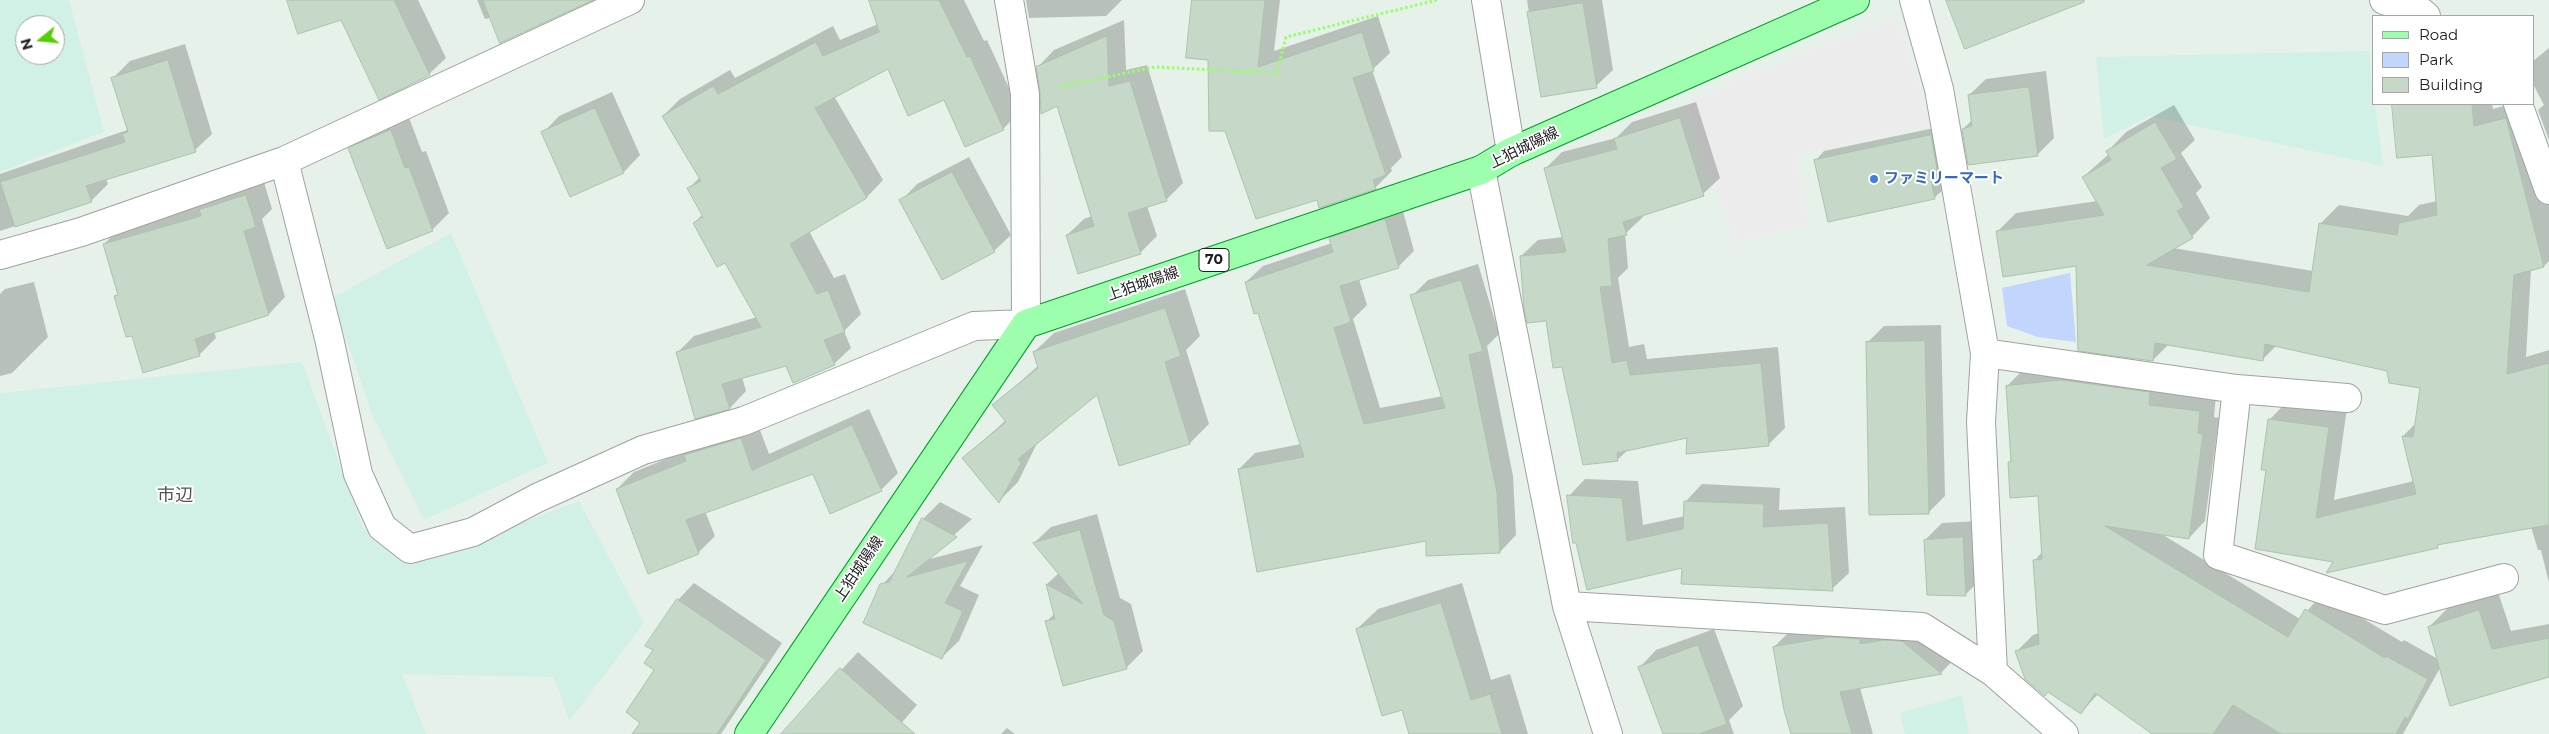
<!DOCTYPE html>
<meta charset="utf-8">
<style>
body{margin:0}
#map{position:relative;width:2549px;height:734px;overflow:hidden;background:#e6f1e9;font-family:Montserrat,sans-serif}
canvas{display:block}
.legend{position:absolute;left:2372px;top:15px;width:162px;height:90px;box-sizing:border-box;background:#fff;border:1px solid #a6a6a6;margin:0;padding:6px 9px;list-style:none;font-size:15px;color:#202020}
.legend li{display:flex;align-items:center;gap:10px;height:25px}
.legend b{width:25px;border:1px solid #a6a6a6}
.north{position:absolute;left:15px;top:15px;width:50px;height:50px;box-sizing:border-box;background:#fff;border:1px solid #a6a6a6;border-radius:50%;rotate:253deg;font-size:14px;font-weight:700;line-height:20px;text-align:center;color:#202020}
.north::after{content:'';display:block;margin:auto;width:18px;height:22px;background:#53d000;clip-path:polygon(50% 0,100% 100%,50% 72%,0 100%)}
</style>
<div id="map">
<canvas width="2549" height="734"></canvas>
<ul class="legend">
<li><b style="height:6px;background:#9dffae"></b>Road</li>
<li><b style="height:14px;background:#c2d5fc"></b>Park</li>
<li><b style="height:14px;background:#c6d8c7"></b>Building</li>
</ul>
<div class="north">N</div>
</div>
<script>
const g = document.querySelector('canvas').getContext('2d');
g.lineJoin = 'round';
function paint(path, color) {
  g.fillStyle = color;
  g.fill(path, 'evenodd');
}
function trace(path, color, width, dash) {
  g.strokeStyle = color;
  g.lineWidth = width;
  g.lineCap = dash ? 'butt' : 'round';
  g.setLineDash(dash || []);
  g.stroke(path);
}
function write(font, color, halo, rows, align = 'center') {
  g.font = font + ' Montserrat,"Noto Sans JP",sans-serif';
  g.lineWidth = 4;
  g.setLineDash([]);
  g.textBaseline = 'middle';
  g.strokeStyle = halo;
  g.fillStyle = color;
  for (const [text, x, y, turn = 0] of rows) {
    g.save();
    g.translate(x, y);
    g.rotate((+turn || 0) * Math.PI / 180);
    g.textAlign = isNaN(turn) ? turn : align;
    if (halo) g.strokeText(text, 0, 0);
    g.fillText(text, 0, 0);
    g.restore();
  }
}
paint(new Path2D(`
 M0,0h69l35,132 -104,40zM25,25h30v30h-30z
 M2369,51l4,53h2l8,62 -234,-50 -45,23 -8,-82z
 M451,233l97,230 -124,57 -51,-104 -41,-118z
 M302,362l61,166 47,37 169,-64 65,122 -75,98 -15,-44 -152,-3 24,60h-426v-341z
 M1962,695l7,39h-64l-5,-21z`), '#d1f1e6');
paint(new Path2D(`
 M2070,273l6,69 -38,-5 -31,-11 -5,-38z`), '#c2d5fc');
paint(new Path2D(`
 M1896,16l35,109 -135,29 13,70 -75,19 -49,-142z`), '#ececec');
paint(new Path2D(`
 M289,0h129l28,58 -17,16 -87,-55z
 M477,0h92l-84,19z
 M875,0h89l20,41 3,-1 33,72 -17,17 -115,-61 -54,28 49,84 -16,17 -58,34 25,47 11,-4 16,40 -17,17 7,17 -17,16h-47l-45,13 4,14 -16,17 -35,9 -17,-65 16,-16 63,-19 -32,-55 -31,-39 9,-9 -14,-26 11,-11 -37,-61 17,-17 50,-29 5,8 98,-52 7,14 38,-16z
 M1026,0h96l-16,16 -77,2z
 M1194,0h86l-6,51 104,-35 12,37 -18,17 30,87 -11,11 1,3 -17,17 -57,11 -108,-140z
 M1527,0h75l11,70 -17,16 -54,9z
 M1124,20l2,50 21,-5 36,118 -17,17 -19,6 10,30 -17,17 -73,-18 17,-16 8,-3 -34,-111 -16,-14 -4,-24 16,-17z
 M185,44l27,90 -17,16 -89,29 2,5 -17,17 -91,30v-57l127,-44 -14,-52 17,-17z
 M2549,48v92l-11,-30 6,-5 -11,-21v-23z
 M2046,71l8,67 -17,17 -74,-26 9,-9 -3,-25 17,-16z
 M612,92l28,63 -16,17 -53,23 -28,-62 16,-17z
 M1696,102l24,76 -17,16 -61,20 1,3 -18,17 3,34 -10,10 11,69 15,-3 3,15 131,-12 7,81 -17,17 -80,-8 -60,13 -11,10 -54,-95 -42,-109 17,-16 25,-3 -18,-68 17,-17 54,-14 16,-16z
 M2394,104h98l1,5 18,-5 38,62v95l-5,5 -13,3 -5,88 23,-7v233l-8,-33h-3l-7,-23 -90,16 -4,4 -102,14 -68,-92 2,-49 19,-19 59,7 -13,92 80,-19 -11,-45 13,-13 5,-36 -33,-17 -111,-25 -15,15 -93,-16 -16,16 -75,-96 -81,-32 19,-19 81,-12 -14,-24 26,-23 -1,-3 18,-19 48,-27 21,35 -14,13 21,34 -6,6 14,25 -18,19 -19,11 140,23 7,-47 19,-19 69,11 11,-11 18,-4 -4,-47 -35,3z
 M408,115l14,37 4,-1 23,62 -17,17 -83,-81 17,-17z
 M1939,127l6,32 -7,7 5,24 -9,8 -118,-38 8,-9z
 M969,157l42,78 -17,16 -93,-50 16,-17z
 M263,179l9,30 -10,10 23,78 -16,17 -55,17 2,7 -17,17 -66,-21 -17,-38 3,-3 -15,-49 17,-17 88,-24 9,-9z
 M1401,204l13,47 -16,16 -39,12 8,26 -14,14 27,89 63,-12 -31,-100 16,-16 50,-16 21,70 -12,12 26,130 3,59 -16,17 -73,-12 -188,-71 16,-16 46,-9 -42,-133 -13,-29 17,-16 69,-23 -2,-5 16,-16z
 M34,282l14,55 -36,36 -12,3v-82l5,-5z
 M1185,289l15,47 -14,14 23,74 -19,19 -92,-50 -60,48 -20,41 -19,19 -35,-43 42,-38 -12,-15 45,-40 -5,-13 20,-19z
 M1941,325l4,171 -17,17 -61,-170 17,-17z
 M2023,370l193,25 -2,22 5,1 -14,103 -16,17 -29,-5 140,86 22,-25 80,48 2,-2 34,19 -9,-32 19,-19 50,-16 13,39 38,-7v52l-109,-8 -37,66h-249l-56,-40 -17,19 -64,-62 16,-16 6,-2 -4,-73 7,-8 -3,-57 -30,-32 3,-3 -5,-74z
 M869,409l29,64 -17,17 -68,-17 -108,38 10,25 -17,17 -81,-64 17,-17 123,-50 12,32z
 M1585,479l53,2 5,44 42,-9 1,-15 16,-17 78,4 -1,22 66,-3 4,66 -17,16 -149,-22 -95,21 -19,-92z
 M940,502l32,17 -46,41 57,-15 -23,41 19,9 -20,46 -17,16 -60,-72 14,-15 27,-51z
 M1097,514l23,84 11,6 12,47 -17,17 -80,-46 9,-9 -8,-29 12,-11 -25,-30 17,-16z
 M1979,521l3,57 -17,17 -40,-55 17,-17z
 M694,583l88,60 -61,91h-75l10,-64 22,-70z
 M1462,583l29,97 19,-6 18,60h-118l-8,-25 -45,-80 21,-20z
 M1900,624l57,32 -16,17 -81,15 13,46h-81l-18,-87 17,-17z
 M1714,629l29,77 -14,14 5,14h-70l-24,-67 16,-17z
 M858,652l59,53 -25,29h-86l-13,-12z
 M1007,728l8,6h-14z`), '#0003');
const building = new Path2D(`
 M287,0h107l36,75 -51,25 -38,-80 -43,14z
 M483,0h110l-93,43z
 M869,0h70l28,57 3,-1 34,74 -39,17 -21,-47 -36,16 -20,-47 -73,39 52,90 -77,46 27,50 11,-4 17,42 -21,8 11,25 -42,18 -7,-17 -64,18 8,25 -35,10 -19,-67 85,-25 -36,-64 -8,4 -24,-44 10,-6 -16,-29 14,-7 -39,-65 51,-30 5,8 98,-52 7,14 56,-24z
 M1192,0h73l-7,67 104,-35 12,39 -21,7 33,97 -13,5 3,9 -57,19 -2,-8 -61,19 -31,-88h-16l-1,-71 -22,-2z
 M1946,0h138v2l-119,47z
 M1583,3l14,85 -56,9 -14,-85z
 M1107,36l2,50 21,-5 37,120 -39,12 13,41 -63,20 -12,-39 28,-9 -37,-120 -16,8 -1,-22 -4,-25z
 M168,60l28,92 -110,34 6,16 -77,25 -15,-45 125,-40 -3,-8 6,-2 -17,-54z
 M2029,87l9,69 -70,9 -6,-36 10,-3 -4,-31z
 M2392,104h80l2,22 32,-8 38,149 -30,8 -7,99 42,-11v162l-112,20 1,3 -112,25 7,-11 -78,-13 11,-79h-5l7,-51 61,8 -13,91 100,-24 -14,-58 11,1 7,-49 -31,-5 -2,-12 -122,-27 -2,17 -108,-18 -2,18 -75,-10 -2,-85 -73,11 -7,-46 108,-16 -22,-38 29,-17 -5,-9 49,-29 22,37 -16,9 23,39 -7,4 16,27 -46,27 162,27 10,-69 78,12 2,-12 38,-8 -5,-60 -35,3z
 M595,108l29,65 -54,24 -29,-65z
 M1680,118l24,78 -81,26 4,13 -19,4 4,47 -12,1 12,76 15,-3 3,15 131,-12 8,83 -83,8 1,-16 -70,15 1,8 -35,4 -21,-98 -9,1 -7,-47 -19,2 -3,-14 -4,-53 46,-4 -22,-84 73,-19 -3,-10z
 M391,130l14,38 4,-1 24,64 -46,18 -39,-101z
 M1931,135l6,34 -8,1 6,29 -107,23 -14,-62z
 M952,172l43,80 -53,28 -43,-80z
 M246,195l10,32 -12,4 25,84 -74,24 5,17 -57,17 -11,-37 -6,1 -12,-41 4,-1 -15,-51 98,-28 -2,-6z
 M1385,219l14,49 -59,18 11,36 -17,6 30,96 81,-16 -35,-113 51,-15 22,71 -14,4 28,138 3,60 -74,3v-15l-169,31 -19,-103 66,-12 -46,-144 -4,1 -9,-32 88,-30 -4,-14z
 M1165,308l16,48 -16,6 25,82 -71,22 -22,-71 -79,64 3,4 -22,40 -37,-45 44,-36 -14,-17 46,-37 -5,-16z
 M1925,341l4,173 -60,1 -3,-173z
 M2061,380l89,12 -1,13 51,6 -2,22 5,1 -14,105 -84,-13 183,111 17,-28 80,49 1,-2 42,23 -20,40 -3,-2 -9,17h-115l-48,-29 -20,29h-61l-57,-41 -14,21 -33,-22 -3,4 -20,-17 -10,-28 24,-7 -6,-84 9,-1 -4,-63 -28,2 -2,-36h3l-5,-76z
 M852,425l30,66 -52,23 -17,-40 -127,46 13,34 -51,20 -32,-85 70,-28 -2,-6 57,-17 11,32z
 M1567,495l55,3 5,43 56,-12 1,-28 80,3 -1,23 65,-4 5,68 -152,-7 1,-16 -95,22 -11,-47h-3z
 M922,518l35,19 -50,40 61,-16 -23,42 18,8 -21,48 -79,-36 17,-39 9,-2z
 M1080,530l24,85 10,6 13,48 -64,17 -18,-65 10,-2 -9,-35 37,20 -50,-61z
 M1963,537l3,59 -39,-1 -3,-55z
 M677,599l89,61 -49,74h-85l8,-11 -14,-11 28,-42 -10,-7 9,-13 -8,-4z
 M1441,603l30,97 19,-6 12,40h-93l-7,-24 -20,6 -26,-87z
 M2479,610l13,39 57,-11v39l-99,29 -22,-79z
 M1830,637l30,2v5l23,-4 19,1 40,33 -102,18 12,42h-61l-7,-24 -11,-63z
 M1698,645l29,79 -28,10h-36l-25,-67z
 M840,668l75,66h-134z`);
paint(building, '#c6d8c7');
trace(building, '#a8c4a9', 1);
const minor = new Path2D(`
 M1486,0l25,152
 M1914,0l25,89 46,264 -4,69 12,250 71,62
 M2384,0l36,11 6,5
 M2518,104l31,86
 M284,161l45,177 29,136 24,53 28,22 63,-17 64,-34 106,-48 101,-29 230,-95 52,-2 -1,-230 -16,-94
 M1481,170l86,436 41,128
 M0,255l81,-23 203,-71 346,-161
 M1985,353l252,36 110,9
 M2237,389l-19,166 167,55 119,-32
 M1567,606l355,21 71,45`);
const major = new Path2D(`
 M749,734l277,-410 455,-154 30,-18 344,-152`);
trace(minor, '#a1a1a1', 30);
trace(major, '#009c2a', 30);
trace(new Path2D(`
 M1059,87l96,-20 122,6 9,-36 151,-37`), '#96ff69', 3, [2.5, 2.5]);
trace(minor, '#fff', 28);
trace(major, '#9dffae', 28);
for (const [x, y, r, color] of [
 [1874,179,5,"#3f7fe0"]
]) {
  const dot = new Path2D();
  dot.arc(x, y, r, 0, 2 * Math.PI);
  g.fillStyle = color;
  g.fill(dot);
  trace(dot, '#fff', 2);
}
for (const [x, y, w] of [
 [1214,260,30]
]) {
  const box = new Path2D();
  box.roundRect(x - w / 2, y - 11.5, w, 23, 4);
  g.fillStyle = '#fff';
  g.fill(box);
  trace(box, '#202020', 1);
}
write('bold 14px', '#202020', null, [
 ["70",1214,260]
]);
write('15px', '#202020', '#fff', [
 ["上狛城陽線",1524,148,-26],
 ["上狛城陽線",1143,284,-19],
 ["上狛城陽線",859,569,-56]
]);
write('bold 15px', '#366cbe', '#fff', [
 ["ファミリーマート",1884,179]
], 'left');
write('18px', '#535353', '#fff', [
 ["市辺",175,496]
]);
</script>
